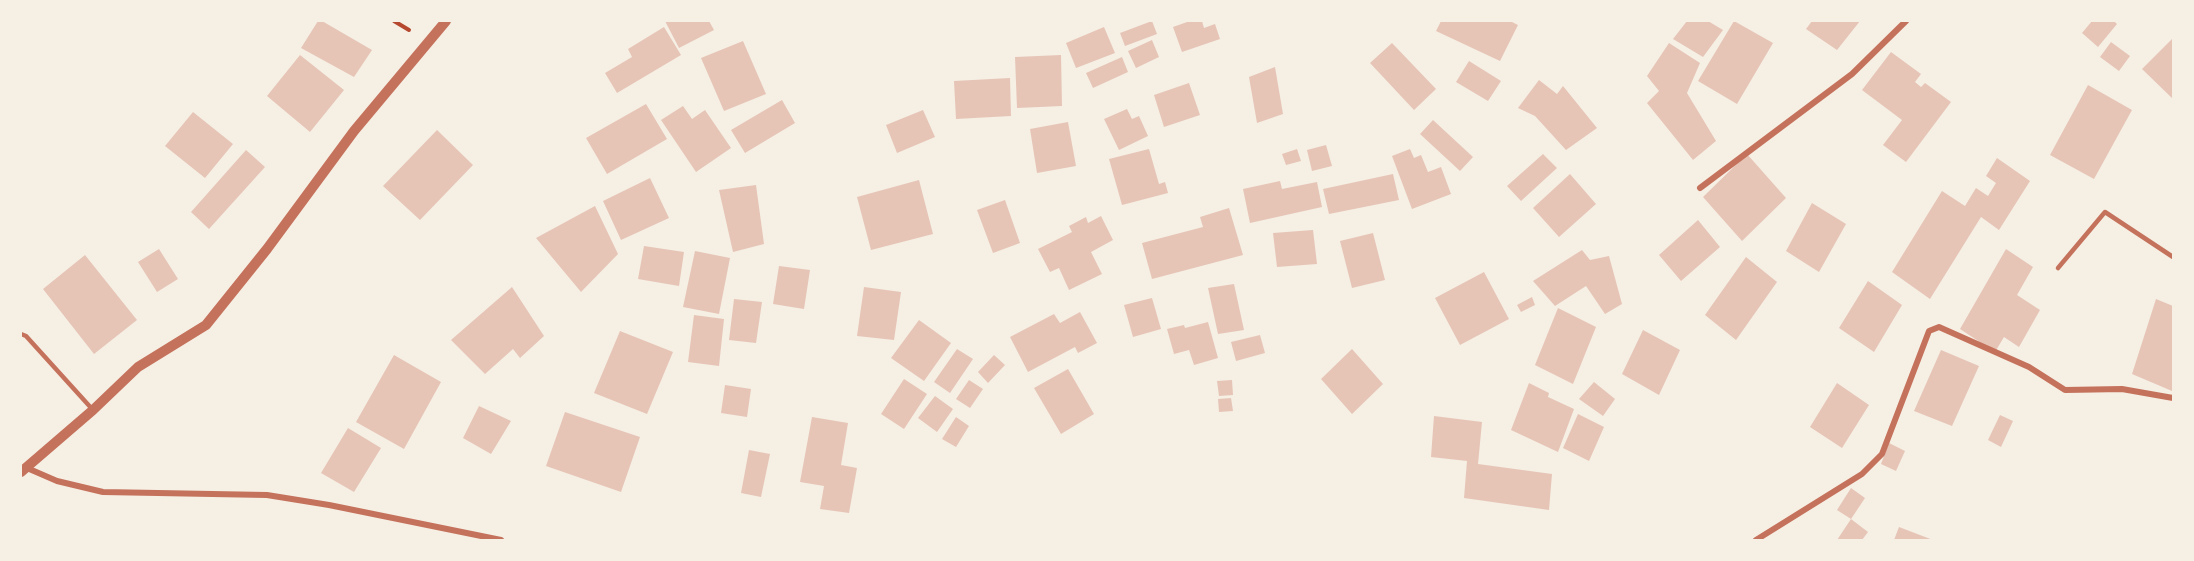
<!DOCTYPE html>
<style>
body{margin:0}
#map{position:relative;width:2194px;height:561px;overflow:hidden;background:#f6efe4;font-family:Poppins,sans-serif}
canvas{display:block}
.frame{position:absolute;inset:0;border:22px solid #f6efe4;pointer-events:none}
</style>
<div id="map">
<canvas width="2194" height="561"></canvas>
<div class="frame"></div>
</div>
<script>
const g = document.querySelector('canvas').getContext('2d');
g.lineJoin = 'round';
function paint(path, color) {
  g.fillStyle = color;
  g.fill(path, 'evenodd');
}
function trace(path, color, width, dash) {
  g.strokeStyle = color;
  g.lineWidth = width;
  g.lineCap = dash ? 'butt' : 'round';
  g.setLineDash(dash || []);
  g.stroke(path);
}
paint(new Path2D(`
 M318,21h4l50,29 -18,27 -53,-29z
 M665,21h44l5,9 -35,18z
 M1152,21l5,13 -32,12 -5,-13z
 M1190,21h12l2,7 11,-4 5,15 -38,13 -9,-25z
 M1441,21h69l8,4 -18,36 -64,-30z
 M1687,21h21l15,9 -20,27 -30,-18z
 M1734,21l39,22 -36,61 -39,-23z
 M1812,21h48l-23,29 -31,-21z
 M2092,21h22l3,3 -19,23 -16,-14z
 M664,27l17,28 -64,38 -12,-20 27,-16 -4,-8z
 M1104,27l11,26 -39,15 -10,-25z
 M2173,38v61l-31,-30z
 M1152,40l7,17 -23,11 -8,-17z
 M743,41l23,53 -42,17 -23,-53z
 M2111,42l19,14 -11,15 -19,-14z
 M1392,43l44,46 -22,21 -44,-47z
 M1669,43l31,20 -13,30 29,48 -23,19 -46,-57 12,-12 -12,-15z
 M1891,52l30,22 -6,8 6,5 4,-4 26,19 -45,60 -23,-17 19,-25 -40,-30z
 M300,55l44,35 -34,42 -43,-36z
 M1061,55l1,51 -45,2 -2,-51z
 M1122,57l6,15 -35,16 -7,-15z
 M1469,61l32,20 -13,20 -32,-19z
 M1275,67l8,47 -26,9 -8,-46z
 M1010,78l1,38 -55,3 -2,-38z
 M1539,80l18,14 6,-8 34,42 -31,22 -31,-34 -17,-8z
 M1189,83l11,32 -36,12 -10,-32z
 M2088,85l44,25 -38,69 -44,-24z
 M782,100l13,23 -50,30 -14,-23z
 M646,104l21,35 -60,35 -21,-36z
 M683,106l9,13 13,-9 26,38 -35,24 -35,-52z
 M1127,109l5,10 7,-3 9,20 -29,14 -15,-31z
 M923,110l12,27 -38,16 -11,-28z
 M193,112l40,32 -28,34 -40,-32z
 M1433,120l40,37 -13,14 -40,-37z
 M1068,122l8,44 -39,7 -7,-44z
 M437,130l36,35 -53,55 -37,-34z
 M1326,145l6,21 -20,5 -5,-21z
 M1149,149l10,35 6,-2 3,11 -46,12 -13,-46z
 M1297,149l4,12 -15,4 -4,-11z
 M1410,149l4,9 7,-3 7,17 13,-5 10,27 -39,15 -20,-53z
 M246,150l19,17 -56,62 -18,-17z
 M1543,154l14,14 -36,33 -14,-15z
 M1747,154l39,44 -44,43 -39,-44z
 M1997,158l33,23 -31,49 -18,-13 -51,82 -38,-27 50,-81 23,15 11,-18 12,8 8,-13 -10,-7z
 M1393,174l6,26 -70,14 -6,-25z
 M1570,174l26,30 -37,33 -26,-29z
 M650,178l19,40 -48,22 -18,-39z
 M919,180l14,54 -62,16 -14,-53z
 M1280,181l2,8 35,-7 5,25 -72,16 -7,-34z
 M756,185l8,59 -31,8 -14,-62z
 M1005,200l15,43 -27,10 -16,-43z
 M1812,203l34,21 -27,48 -33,-21z
 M595,206l23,48 -37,38 -45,-54z
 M1229,208l14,47 -91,24 -10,-36 61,-16 -3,-10z
 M1101,216l12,24 -22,12 11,22 -33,16 -10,-22 -9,4 -12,-23 34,-17 -3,-6 17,-9 2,6z
 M1698,220l22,27 -39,34 -22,-26z
 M1313,230l4,34 -40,3 -4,-34z
 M1373,233l12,47 -33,8 -12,-47z
 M644,246l40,6 -5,34 -41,-7z
 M159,249l19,30 -21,13 -19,-30z
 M2006,249l27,18 -16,28 23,15 -21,37 -15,-10 -9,15 -35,-23z
 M1582,250l8,10 19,-4 13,48 -17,10 -19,-28 -31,20 -22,-25z
 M695,251l35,7 -11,56 -36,-7z
 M85,255l52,65 -43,34 -51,-65z
 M1746,257l31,25 -41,58 -31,-25z
 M779,266l31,4 -6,39 -31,-5z
 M1484,272l25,47 -49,26 -25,-47z
 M1868,281l34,24 -28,47 -35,-24z
 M1234,284l10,46 -26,4 -10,-46z
 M512,287l32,49 -24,22 -7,-9 -28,25 -34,-34z
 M864,287l37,5 -7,48 -37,-4z
 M1532,297l3,8 -14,7 -4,-7z
 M1152,298l9,31 -28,8 -9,-32z
 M734,299l28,3 -6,41 -27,-3z
 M2156,299l17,7 -1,85 -40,-17z
 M1558,308l38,19 -23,57 -38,-19z
 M1080,312l17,31 -19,10 -3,-6 -47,25 -18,-35 44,-23 6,9z
 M694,315l30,4 -5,47 -31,-4z
 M919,320l32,23 -27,38 -33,-23z
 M1208,322l10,36 -24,7 -5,-15 -15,4 -7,-25 17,-4 1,3z
 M1643,330l37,20 -21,45 -37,-21z
 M620,331l53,21 -26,62 -53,-21z
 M1260,335l5,18 -29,8 -5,-19z
 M957,349l16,10 -23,34 -16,-11z
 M1352,349l31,35 -31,30 -31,-35z
 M1941,350l38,16 -27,60 -38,-15z
 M394,355l47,27 -37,67 -48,-27z
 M994,355l11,10 -17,18 -10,-11z
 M1068,369l26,45 -33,20 -27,-46z
 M904,379l23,15 -23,35 -23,-15z
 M969,380l14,9 -13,19 -14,-9z
 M1232,380l1,15 -14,1 -2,-15z
 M1594,382l21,17 -12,17 -24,-17z
 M1529,383l20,10 -1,4 26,12 -16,43 -47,-22z
 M1837,383l32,22 -27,43 -32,-21z
 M725,385l26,4 -4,28 -26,-4z
 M935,396l18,13 -16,23 -19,-14z
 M1231,398l2,13 -14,1 -1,-13z
 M479,406l32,15 -20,33 -28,-16z
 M565,412l75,25 -19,55 -75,-26z
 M1578,414l26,13 -15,34 -26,-13z
 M2000,415l13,6 -12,26 -13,-7z
 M1434,416l48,6 -4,42 74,10 -3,36 -85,-12 3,-37 -36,-4z
 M812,417l36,6 -7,42 16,3 -8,45 -29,-4 4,-23 -24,-4z
 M956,417l13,9 -13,21 -14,-8z
 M348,428l33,20 -27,44 -33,-19z
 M1889,443l16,8 -9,20 -15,-7z
 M749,450l21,4 -9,43 -20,-4z
 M1851,488l14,10 -14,21 17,13 -6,8h-25l14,-21 -14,-9z
 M1899,527l34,13h-39z`), '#e6c5b7');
trace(new Path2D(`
 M394,21l15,9`), '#b5482f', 4);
trace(new Path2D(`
 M2058,268l47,-56 68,45
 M21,334l5,2 67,74`), '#c5725c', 4.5);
trace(new Path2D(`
 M1700,188l152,-114 54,-53
 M27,468l30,13 46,11 164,3 62,10 172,35
 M1756,540l106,-66 20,-20 47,-123 10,-4 90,40 36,23 57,-1 51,9`), '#c5725c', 6);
trace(new Path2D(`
 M21,472l72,-62 45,-43 68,-42 61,-76 87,-118 92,-110`), '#c5725c', 10);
</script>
